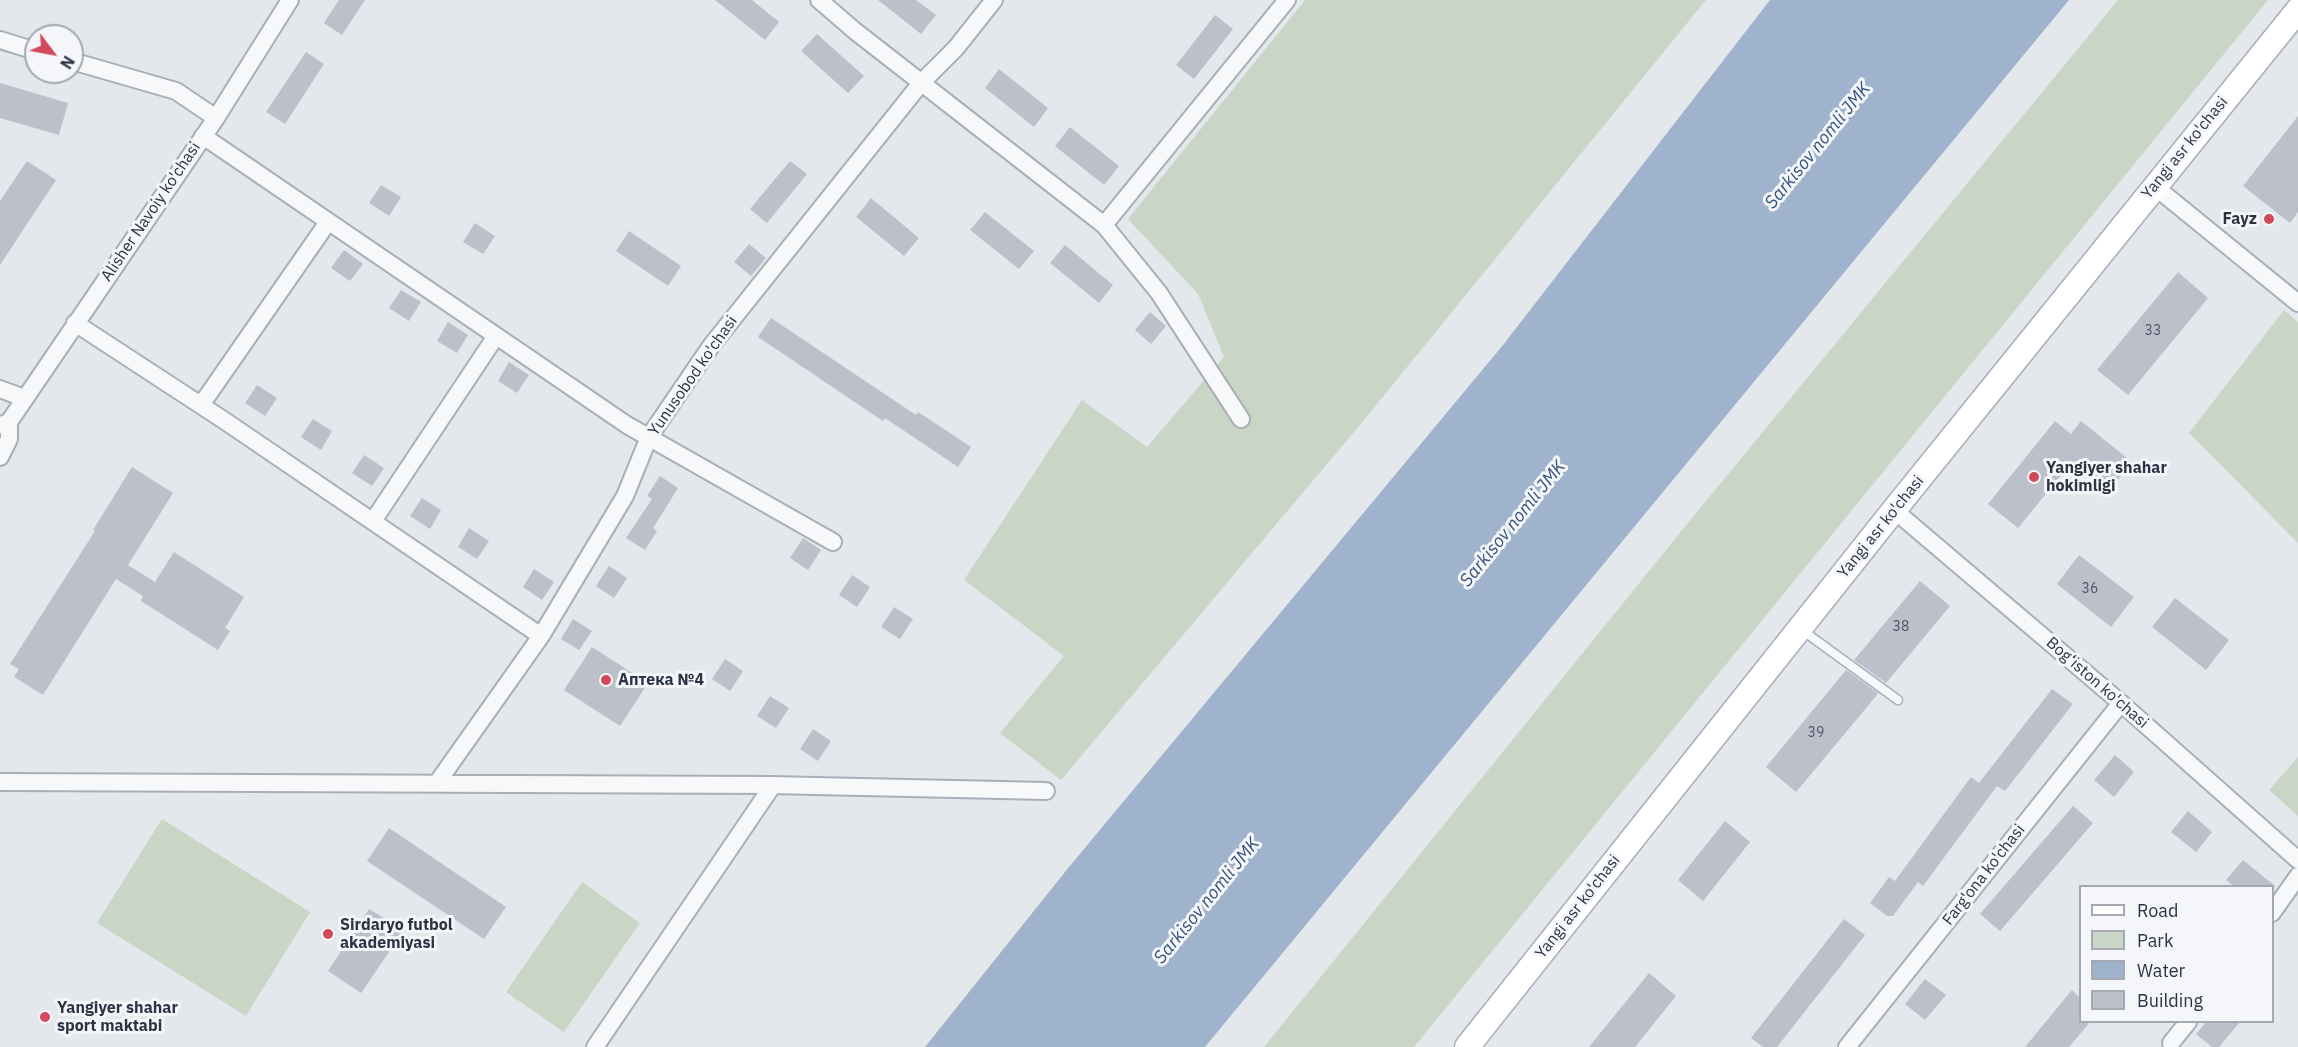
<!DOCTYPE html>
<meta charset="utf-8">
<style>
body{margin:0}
#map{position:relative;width:2298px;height:1047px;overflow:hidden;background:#e4e7ec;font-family:"IBM Plex Sans",sans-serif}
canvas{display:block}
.legend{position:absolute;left:2079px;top:885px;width:195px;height:138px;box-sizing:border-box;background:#f4f6f9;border:2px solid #a4a8b1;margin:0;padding:8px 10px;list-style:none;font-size:18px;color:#2b3445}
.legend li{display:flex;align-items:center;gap:12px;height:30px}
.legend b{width:30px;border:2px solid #a4a8b1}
.north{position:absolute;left:24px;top:24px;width:60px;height:60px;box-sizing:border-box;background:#f4f6f9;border:2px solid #a4a8b1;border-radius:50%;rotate:122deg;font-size:16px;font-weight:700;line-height:24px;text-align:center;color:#2b3445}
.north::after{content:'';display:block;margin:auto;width:21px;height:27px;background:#d1495b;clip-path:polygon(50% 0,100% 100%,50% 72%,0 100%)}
</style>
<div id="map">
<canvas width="2298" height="1047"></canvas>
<ul class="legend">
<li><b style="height:8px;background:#fff"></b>Road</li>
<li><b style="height:16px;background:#c9d6c5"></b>Park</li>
<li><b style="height:16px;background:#9fb4cc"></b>Water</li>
<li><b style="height:16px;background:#bbc0ca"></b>Building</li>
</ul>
<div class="north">N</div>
</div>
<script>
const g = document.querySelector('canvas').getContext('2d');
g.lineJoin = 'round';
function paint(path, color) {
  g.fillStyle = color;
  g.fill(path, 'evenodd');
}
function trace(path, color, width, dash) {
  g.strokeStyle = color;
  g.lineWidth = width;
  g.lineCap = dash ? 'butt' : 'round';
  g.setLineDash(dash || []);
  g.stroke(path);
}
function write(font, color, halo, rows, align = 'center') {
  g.font = font + ' "IBM Plex Sans",sans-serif';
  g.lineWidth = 6;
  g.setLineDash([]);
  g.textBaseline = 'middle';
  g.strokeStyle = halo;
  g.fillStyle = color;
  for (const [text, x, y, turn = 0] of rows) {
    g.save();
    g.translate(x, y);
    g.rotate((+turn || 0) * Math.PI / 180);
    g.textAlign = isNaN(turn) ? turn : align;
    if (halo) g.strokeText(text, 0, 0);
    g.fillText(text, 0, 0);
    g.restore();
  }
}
paint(new Path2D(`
 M1305,0h401l-342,420 -303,360 -61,-47 64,-77 -100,-76 118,-180 65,47 77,-90 -26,-63 -70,-75z
 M2118,0h150l-854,1047h-150l419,-518z
 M2284,310l14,12v221l-109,-110z
 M2298,757v59l-29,-26z
 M162,819l148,93 -64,104 -149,-93z
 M582,882l58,41 -76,109 -58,-40z`), '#c9d6c5');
paint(new Path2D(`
 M1770,0h299l-864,1047h-280l144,-180 434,-522z`), '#9fb4cc');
paint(new Path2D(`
 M339,0h26l-23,35 -18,-12z
 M715,0h37l27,22 -14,18z
 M878,0h38l20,15 -15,19z
 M1215,15l18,14 -39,50 -18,-14z
 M817,34l47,42 -16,17 -47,-42z
 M306,52l18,12 -39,60 -19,-12z
 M999,69l49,39 -14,19 -49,-39z
 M0,83l68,20 -9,32 -59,-17z
 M2298,116v96l-8,11 -47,-37z
 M1070,127l49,39 -15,19 -49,-39z
 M27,161l29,19 -56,85v-64z
 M790,161l17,13 -40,49 -17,-14z
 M381,185l20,12 -12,19 -20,-13z
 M871,198l48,40 -15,18 -48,-39z
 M985,212l49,39 -15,18 -49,-39z
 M475,223l20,13 -12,18 -20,-12z
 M629,231l52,35 -13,20 -52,-35z
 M749,244l17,14 -15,18 -17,-14z
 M1065,245l48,40 -14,18 -49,-40z
 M344,250l19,14 -13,17 -19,-13z
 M2178,272l30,26 -80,97 -31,-25z
 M401,290l20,12 -12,19 -20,-13z
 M1150,312l16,14 -15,18 -16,-14z
 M771,318l145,97 2,-3 53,35 -13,20 -73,-49 -2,3 -125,-84z
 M448,322l20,13 -11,18 -20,-12z
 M509,362l20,13 -12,18 -19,-12z
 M257,385l20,13 -12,18 -20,-13z
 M313,419l19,12 -11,19 -20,-13z
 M2055,421l16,13 10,-13 51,41 -24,30 -37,-29 -53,65 -30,-24z
 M364,455l20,13 -12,18 -20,-13z
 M132,467l41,26 -45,72 27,17 19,-30 70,45 -19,31 5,3 -12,19 -77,-49 2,-5 -27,-17 -73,116 -29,-18 5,-8 -9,-5 85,-133 -2,-1z
 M660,476l18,12 -25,40 4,3 -12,19 -19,-12 26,-39 -5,-3z
 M422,498l19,12 -11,19 -20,-13z
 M469,528l20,13 -12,18 -19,-12z
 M803,538l18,12 -13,20 -18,-12z
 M2079,555l55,42 -23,30 -54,-43z
 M609,566l18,12 -13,20 -18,-12z
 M534,569l20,13 -12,18 -19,-13z
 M852,575l18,12 -13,20 -18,-12z
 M1920,581l30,25 -64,77 -32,-23z
 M2175,598l54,42 -23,30 -54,-43z
 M894,607l19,12 -13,20 -19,-12z
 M573,619l19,12 -13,19 -18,-11z
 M592,647l56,36 -28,43 -56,-36z
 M725,659l18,12 -13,20 -18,-12z
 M1846,670l32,23 -1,2 -81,97 -30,-25z
 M2052,689l21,15 -68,87 -8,-5 -74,100 -5,-4 -25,34h-6l-17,-13 19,-26 6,4 76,-104 8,6z
 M770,696l19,12 -13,20 -19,-12z
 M813,729l18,12 -13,20 -18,-12z
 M2115,755l19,17 -20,25 -20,-17z
 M2073,806l20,17 -93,108 -20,-17z
 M2188,811l24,21 -16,20 -25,-20z
 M1725,821l25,21 -47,59 -25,-21z
 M389,828l117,79 -22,32 -117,-78z
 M2243,860l32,26h-41l-8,-6z
 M369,909l35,21 -43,63 -33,-22z
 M1844,919l21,16 -88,112h-14l-12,-9z
 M1649,973l27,23 -41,51h-46z
 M1925,979l21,16 -21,25 -20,-16z
 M2072,990l8,8v24h10l-21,25h-44z
 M2206,1022h34l-21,25h-7l-16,-13z`), '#bbc0ca');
const lane = new Path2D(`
 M1802,630l96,70`);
const street = new Path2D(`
 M819,0l36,31 249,194 55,68 82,126
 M0,40l36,11
 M72,61l104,30 40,27
 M203,136l424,289 206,117
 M2154,186l144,117
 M1104,225l183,-225
 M75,323l150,98 316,215
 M0,389l24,9
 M201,405l127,-183
 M9,422l207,-304 74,-118
 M0,457l9,-18v-17l-8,3
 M1894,510l227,193 177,157
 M373,521l123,-185
 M0,782l770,3 276,6
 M437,783l104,-147 84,-140 24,-59 62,-91 210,-263 35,-35 38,-48
 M2272,913l26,-37
 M2171,1043l17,-21
 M595,1047l178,-262
 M1847,1047l274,-344`);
const secondary = new Path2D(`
 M1467,1047l427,-537 404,-500`);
trace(lane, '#a9aeb7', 11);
trace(street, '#a9aeb7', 20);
trace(secondary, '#a9aeb7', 27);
trace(lane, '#f7f8fa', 8);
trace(street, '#f7f8fa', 16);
trace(secondary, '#fff', 24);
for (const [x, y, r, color] of [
 [2269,219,6,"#d1495b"],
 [2034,477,6,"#d1495b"],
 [606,680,6,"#d1495b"],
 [328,934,6,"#d1495b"],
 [45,1017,6,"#d1495b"]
]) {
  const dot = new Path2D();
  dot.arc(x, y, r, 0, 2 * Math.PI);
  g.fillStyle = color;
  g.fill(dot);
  trace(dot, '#f4f6f9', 2);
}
write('14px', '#4f5766', null, [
 ["33",2153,331],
 ["36",2090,589],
 ["38",1901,627],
 ["39",1816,733]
]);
write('16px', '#2b3445', '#f4f6f9', [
 ["Yangi asr ko'chasi",2185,148,-51],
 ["Alisher Navoiy ko'chasi",151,212,-56],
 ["Yunusobod ko'chasi",693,376,-55],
 ["Yangi asr ko'chasi",1881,527,-51],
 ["Bog‘iston ko'chasi",2097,683,41],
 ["Farg'ona ko'chasi",1984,875,-52],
 ["Yangi asr ko'chasi",1578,907,-52]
]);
write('bold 16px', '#2b3445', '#f4f6f9', [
 ["Fayz",2257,219,"right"],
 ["Yangiyer shahar",2046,468],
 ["hokimligi",2046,486],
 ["Аптека №4",618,680],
 ["Sirdaryo futbol",340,925],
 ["akademiyasi",340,943],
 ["Yangiyer shahar",57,1008],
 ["sport maktabi",57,1026]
], 'left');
write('italic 18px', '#34527a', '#f4f6f9', [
 ["Sarkisov nomli JMK",1818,146,-51],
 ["Sarkisov nomli JMK",1513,524,-51],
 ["Sarkisov nomli JMK",1207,901,-51]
]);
</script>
